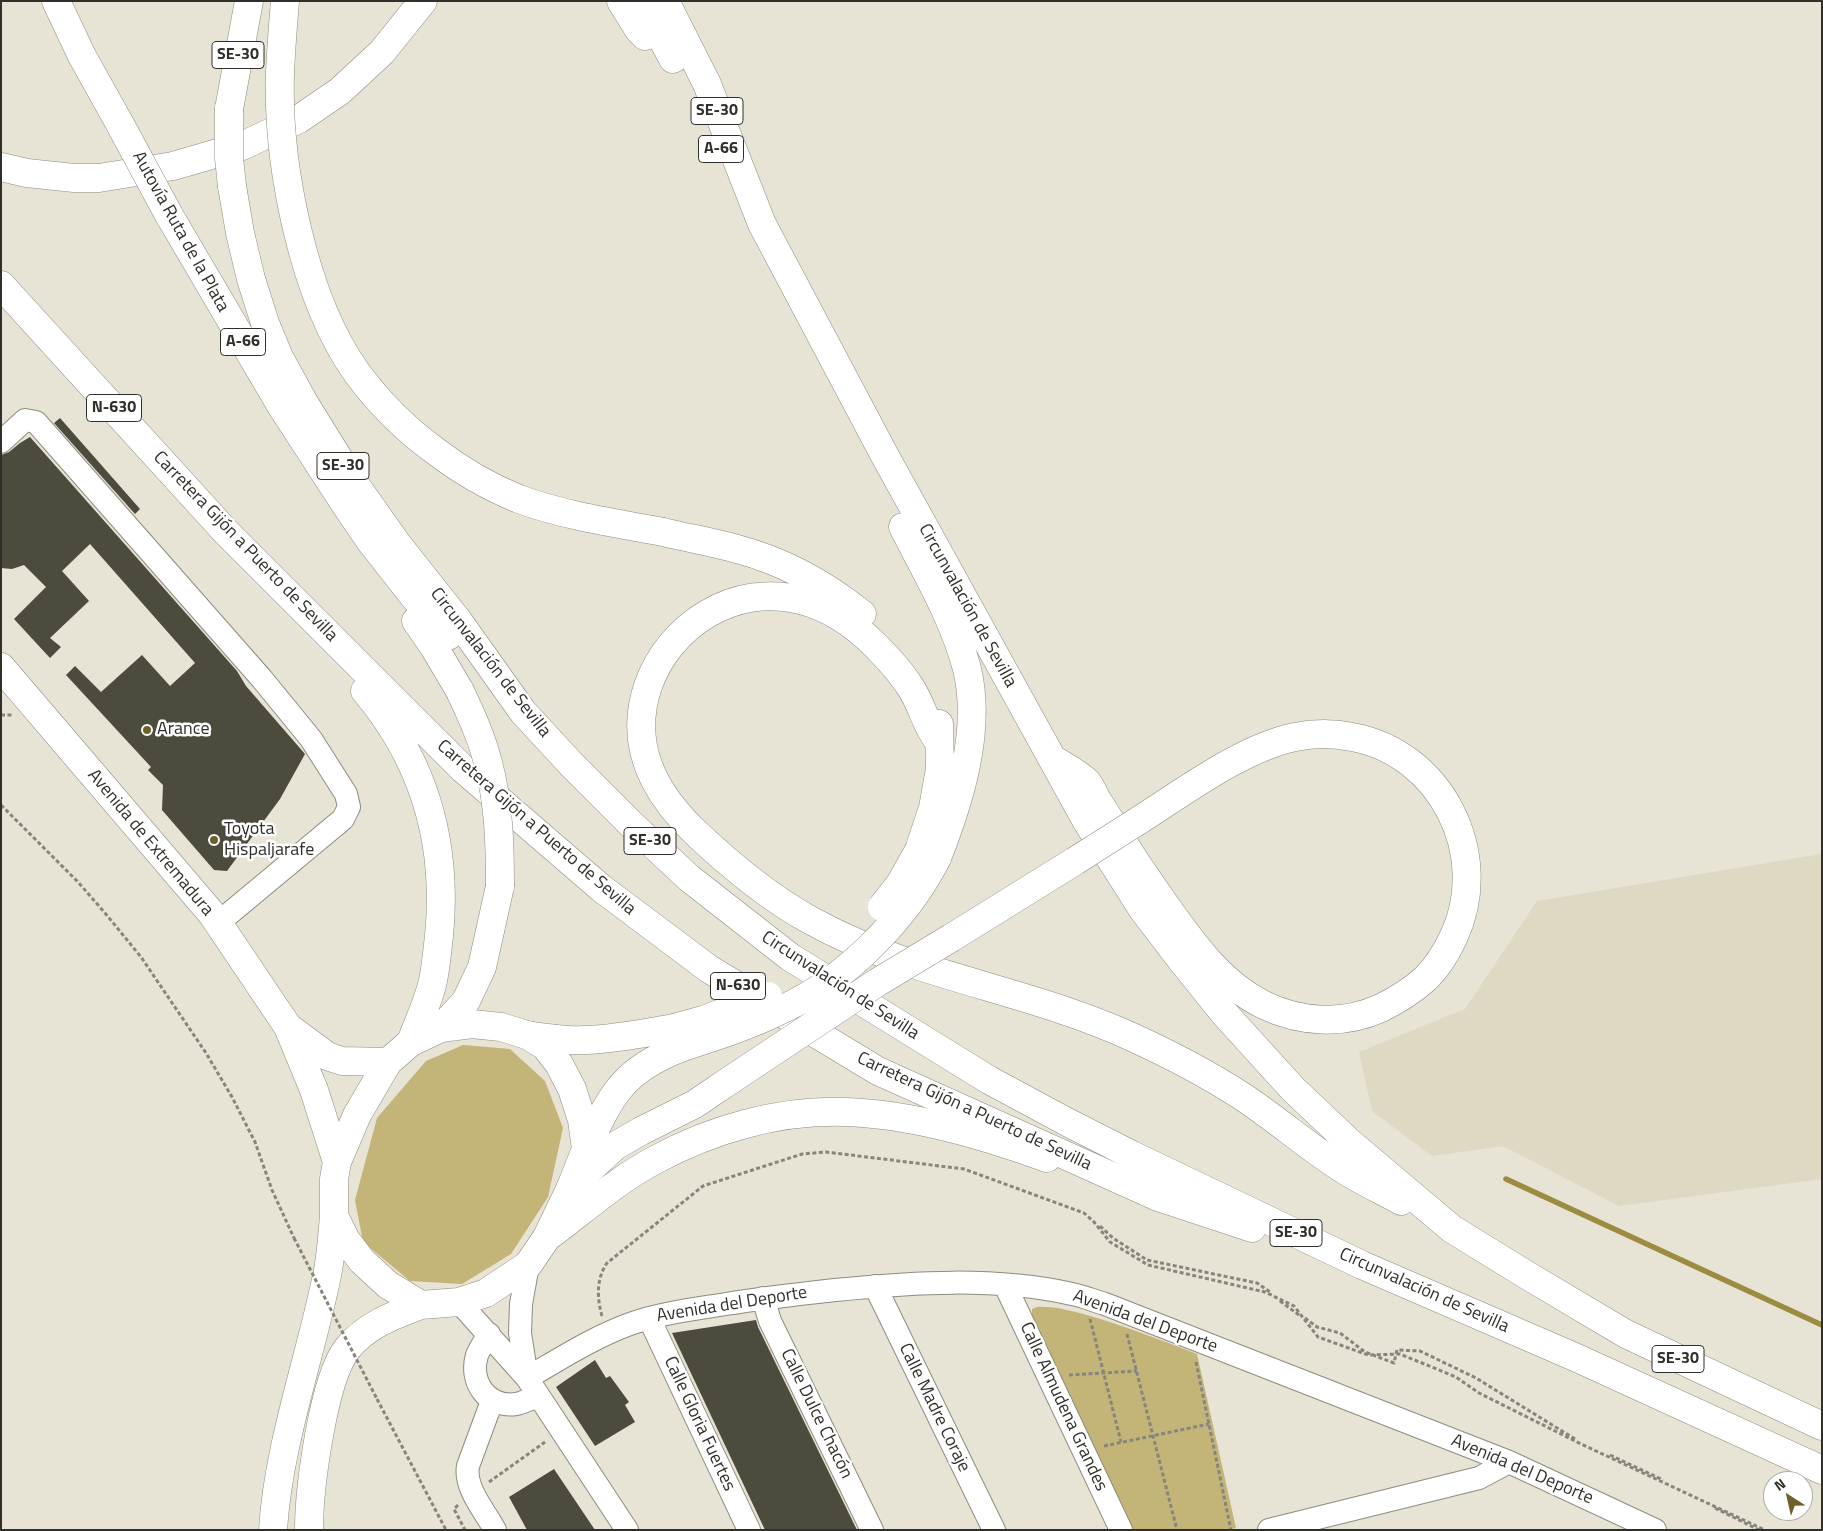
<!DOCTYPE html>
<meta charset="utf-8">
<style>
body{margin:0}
#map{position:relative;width:1823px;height:1531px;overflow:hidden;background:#e7e3d5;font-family:"Titillium Web",sans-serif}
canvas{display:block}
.frame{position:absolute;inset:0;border:2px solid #302f29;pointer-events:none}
.north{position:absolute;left:1763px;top:1471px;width:50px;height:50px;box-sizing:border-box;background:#fff;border:1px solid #acaca9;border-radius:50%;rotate:325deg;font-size:14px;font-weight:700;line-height:20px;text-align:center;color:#302f29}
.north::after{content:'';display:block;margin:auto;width:18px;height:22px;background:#6d602d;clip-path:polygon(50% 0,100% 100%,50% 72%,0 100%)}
</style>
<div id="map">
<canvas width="1823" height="1531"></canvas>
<div class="frame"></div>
<div class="north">N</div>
</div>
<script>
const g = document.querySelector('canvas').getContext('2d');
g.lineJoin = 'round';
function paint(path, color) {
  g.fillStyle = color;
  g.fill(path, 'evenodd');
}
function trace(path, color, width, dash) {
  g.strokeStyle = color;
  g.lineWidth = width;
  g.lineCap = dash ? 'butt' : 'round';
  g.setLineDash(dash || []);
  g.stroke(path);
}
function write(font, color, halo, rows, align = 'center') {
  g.font = font + ' "Titillium Web",sans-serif';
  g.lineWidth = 5;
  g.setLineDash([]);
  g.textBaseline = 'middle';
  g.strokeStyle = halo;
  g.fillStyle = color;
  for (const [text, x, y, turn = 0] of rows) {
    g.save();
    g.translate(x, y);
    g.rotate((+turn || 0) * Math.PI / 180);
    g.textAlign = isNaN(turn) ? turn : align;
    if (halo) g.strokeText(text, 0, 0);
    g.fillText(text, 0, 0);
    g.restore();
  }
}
paint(new Path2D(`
 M1822,854v325l-203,27 -116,-60 -71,10 -60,-45 -13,-59 106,-43 72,-108z`), '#ddd9c3');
paint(new Path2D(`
 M463,1045l47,4 35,32 18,47 -15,69 -37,57 -49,30 -52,-3 -47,-39 -8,-42 22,-82 49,-57z
 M1037,1307c17,-1 34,4 50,8 38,11 74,25 110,39l39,174 -9,2h-95l-100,-212v-9z`), '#c3b478');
trace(new Path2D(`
 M1506,1179l316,146`), '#9d8b42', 5.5);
paint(new Path2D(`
 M60,418l80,91 -5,5 -81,-91z
 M30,437l207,234 9,15 59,68 -25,45 -53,72 -13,-1 -52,-60 1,-25 -15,-15 3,-3 -85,-92 9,-9 26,26 41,-37 28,31 25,-23 -105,-119 -28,27 27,30 -39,37 11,9 -11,11 -36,-39 32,-32 -22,-22 -12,4 -11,-1v-113l8,-3 11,-9z
 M756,1320l2,7 99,203h-92l-93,-197z
 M595,1360l11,18 4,-2 19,26 -4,3 10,17 -40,24 -39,-59z
 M554,1469l41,61h-68l-18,-33z`), '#4d4a3e');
const minor = new Path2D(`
 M1,442l24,-22 11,2 226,257 49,60 35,55 3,13 -6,12 -125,104
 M1005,1285l116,245
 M875,1286l119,244
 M763,1298l7,23 102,209
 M459,1302l68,76 100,152
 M649,1318l100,212
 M489,1334c-4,7 -9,14 -12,21 -8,27 10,53 39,49 7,-1 15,-6 22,-8
 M527,1378c33,-19 67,-41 103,-54 31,-11 65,-15 96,-20 37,-6 73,-10 109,-14 79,-8 160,-13 237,4 11,2 22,7 33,10l404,158 146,68
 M527,1378l-7,-45 1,-29 7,-39
 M492,1401l-24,65c-4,22 17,45 27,64
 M1269,1530l210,-52 30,-16`);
const major = new Path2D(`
 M1,667l211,247 76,113 26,63 23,72
 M472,1024l29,3 26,8 18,11 14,18 13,25 10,31 4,29 -15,38 -24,50 -19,28 -42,28 -27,9 -38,3 -33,-20 -26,-24 -16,-21 -12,-24v-37l3,-17 20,-47 31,-53 23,-20 30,-14z
 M288,1027l39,29 15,5 46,1
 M550,1235c34,-25 67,-55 105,-75 57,-31 124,-50 189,-48 68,2 139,23 203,46
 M273,1530c5,-83 36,-169 53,-250 5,-21 6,-43 8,-64
 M309,1530c0,-41 14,-150 38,-181 19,-24 47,-34 74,-44`);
const highway = new Path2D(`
 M56,1l26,55 39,70
 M621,1l18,29 6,6
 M642,1l31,58
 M665,1l42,83 55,140 123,232 201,364 57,90 39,51 41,51 70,77 56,53 103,87 73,45 101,60 196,92
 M229,109l20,-108
 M1,167l26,6 47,5h25l74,-12 69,-20 57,-27 41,-28 42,-39 41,-51
 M232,186l8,47 11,46 14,44 14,34 24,44 47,76 48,68 61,77 64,90 49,53 59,59 58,54 101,79 199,123 80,43 63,32 230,110 215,93 245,112
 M169,215l111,189 67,103 24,35 44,56 33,38
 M1,285l225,247 237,237 138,119 108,81 169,102 280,126 94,31
 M903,527c23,45 51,92 64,142 15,62 -8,133 -30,189
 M663,532c24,6 50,10 74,17 46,12 89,36 125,65
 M416,621l18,26 26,44
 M365,691c60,71 83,153 74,245 -2,16 -3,33 -7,49 -5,19 -14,38 -21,57
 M939,742c-13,-16 -17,-37 -28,-54 -10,-16 -23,-30 -35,-42 -21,-21 -47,-39 -76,-46 -65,-17 -131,25 -152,86 -20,59 6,107 48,147 35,33 72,64 114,87 100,56 218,69 322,117 37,17 74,36 108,58 37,24 69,53 106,76 18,11 37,20 55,30
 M1056,761c10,6 23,13 31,21 4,5 7,12 10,18 9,13 17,27 25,40 13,23 29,44 44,66 27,38 55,78 98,99 37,18 80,20 117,3 16,-8 31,-17 44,-29 13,-12 22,-28 29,-43 38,-82 -13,-183 -102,-199 -19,-4 -38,-4 -57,0 -53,11 -111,55 -157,84
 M919,850l14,-42 7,-39 -1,-45
 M951,938l124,-77
 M441,1028l25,-27 16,-34 18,-81
 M527,1035c19,3 38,6 58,5 30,-1 60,-7 89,-12
 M586,1149c26,-56 37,-79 97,-102
 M571,1187l44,-41 26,-15 54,-27 25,-17`);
trace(minor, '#8f8b7e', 24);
trace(major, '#8f8b7e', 29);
trace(highway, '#8f8b7e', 29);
trace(new Path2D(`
 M1,715h12
 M1,805l77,77 27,31 36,44 65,96 26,44 23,45 17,48 22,48
 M1100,1226l13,12 34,22 110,23 13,9
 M1280,1301l19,14
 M602,1316c-5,-18 -6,-37 5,-53l96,-77 99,-32 24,-2 138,17 120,44 10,9 16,20 38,23 117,27 29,14 24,31 50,18 32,-1 56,23 23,16 102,51 184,86
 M1305,1318l12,9 23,6 25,19 29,11 3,-13 23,1 56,27 99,61
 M1090,1319l31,123
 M1127,1334l50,196
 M1196,1362l35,168
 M1069,1375l68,-4
 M377,1399l69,131
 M1104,1446l105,-22
 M1610,1455l53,25
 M489,1482l56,-40
 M458,1505l-4,4 11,21
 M1715,1508l44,22`), '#88857c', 3, [4, 2.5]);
trace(minor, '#fff', 22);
trace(major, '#fff', 28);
trace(highway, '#fff', 28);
const highwayBridge = new Path2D(`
 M285,1c-2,24 -4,48 -5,72 -3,91 23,225 77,300 22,30 47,55 77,77 26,20 55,37 85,49 46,17 96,24 144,33
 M229,109v49l3,28
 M121,126l48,89
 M460,691c11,24 22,47 28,72 11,40 12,82 12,123
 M1075,861l63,-40
 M882,907l18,-23 19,-34
 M674,1028l29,-8 65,-24
 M683,1047c34,-11 68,-22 100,-38 62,-29 123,-90 154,-151
 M720,1087l158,-105 73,-44`);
trace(highwayBridge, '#8f8b7e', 29, []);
trace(new Path2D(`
 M294,1238l83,161`), '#88857c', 3, [4, 2.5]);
trace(highwayBridge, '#fff', 28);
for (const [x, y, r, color] of [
 [147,730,5,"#6d602d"],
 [214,840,5,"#6d602d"]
]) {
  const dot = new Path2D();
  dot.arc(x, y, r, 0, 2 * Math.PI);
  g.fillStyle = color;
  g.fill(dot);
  trace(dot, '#fff', 2);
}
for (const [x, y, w] of [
 [238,55,52],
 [717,111,52],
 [721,149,45],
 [243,342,45],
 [114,408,55],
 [343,466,52],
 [650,841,52],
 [738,986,55],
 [1296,1233,52],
 [1678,1359,52]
]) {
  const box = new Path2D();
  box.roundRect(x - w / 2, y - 13.5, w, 27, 4);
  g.fillStyle = '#fff';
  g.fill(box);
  trace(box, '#302f29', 1);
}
write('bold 16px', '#302f29', null, [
 ["SE-30",238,55],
 ["SE-30",717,111],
 ["A-66",721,149],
 ["A-66",243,342],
 ["N-630",114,408],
 ["SE-30",343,466],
 ["SE-30",650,841],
 ["N-630",738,986],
 ["SE-30",1296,1233],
 ["SE-30",1678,1359]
]);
write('18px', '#302f29', '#fff', [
 ["Autovía Ruta de la Plata",180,232,61],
 ["Carretera Gijón a Puerto de Sevilla",245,547,46],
 ["Circunvalación de Sevilla",967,606,61],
 ["Circunvalación de Sevilla",490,663,52],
 ["Carretera Gijón a Puerto de Sevilla",536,828,41],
 ["Avenida de Extremadura",150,843,50],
 ["Circunvalación de Sevilla",840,986,33],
 ["Carretera Gijón a Puerto de Sevilla",974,1112,25],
 ["Circunvalación de Sevilla",1424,1291,24],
 ["Avenida del Deporte",732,1305,-9],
 ["Avenida del Deporte",1145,1322,20],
 ["Calle Almudena Grandes",1063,1407,65],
 ["Calle Madre Coraje",934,1408,64],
 ["Calle Dulce Chacón",816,1414,64],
 ["Calle Gloria Fuertes",699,1424,65],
 ["Avenida del Deporte",1522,1470,23]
]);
write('18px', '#302f29', '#fff', [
 ["Arance",157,730],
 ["Toyota",224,830],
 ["Hispaljarafe",224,851]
], 'left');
</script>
